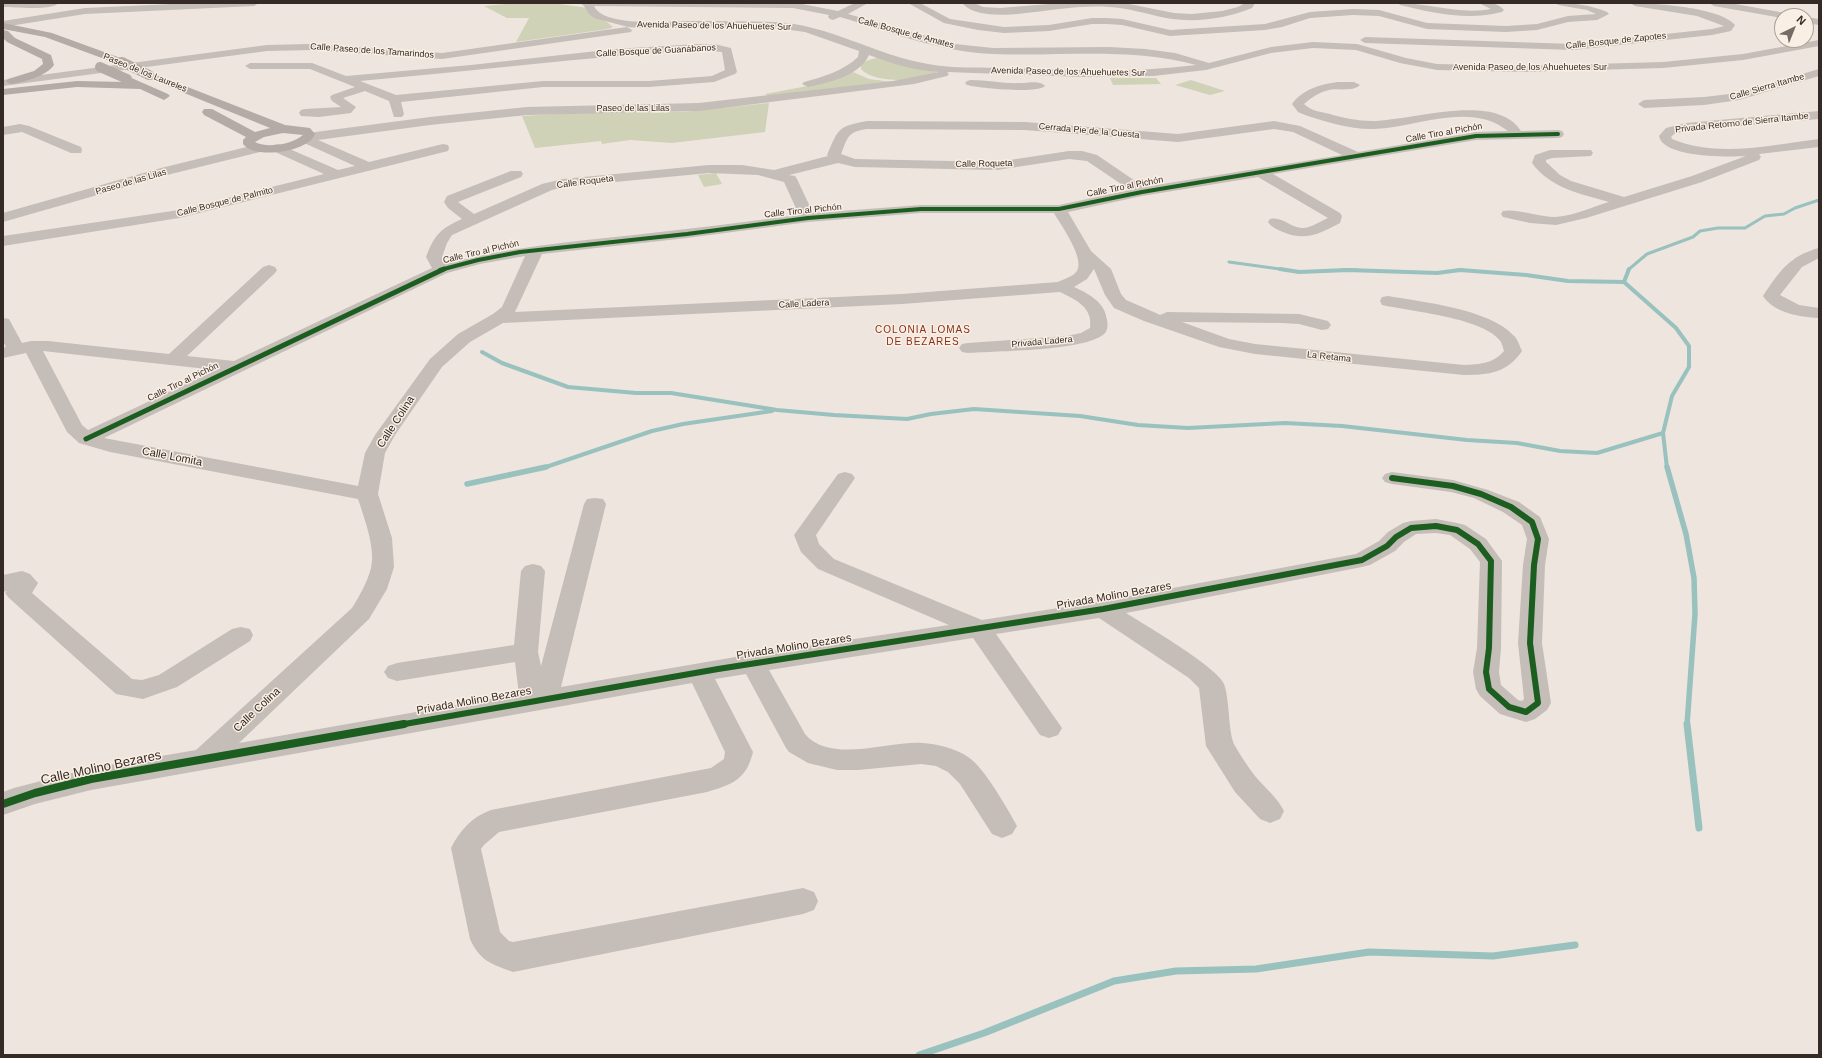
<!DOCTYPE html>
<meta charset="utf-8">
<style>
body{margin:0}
#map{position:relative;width:1822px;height:1058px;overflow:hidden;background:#ede5de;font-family:Helvetica,sans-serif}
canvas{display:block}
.frame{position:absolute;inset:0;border:4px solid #362a26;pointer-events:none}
.north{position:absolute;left:1774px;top:8px;width:40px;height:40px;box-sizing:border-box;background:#faefe4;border:1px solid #aca098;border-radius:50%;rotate:43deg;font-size:11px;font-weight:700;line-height:16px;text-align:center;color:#362a26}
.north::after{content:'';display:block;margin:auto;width:14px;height:18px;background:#766b66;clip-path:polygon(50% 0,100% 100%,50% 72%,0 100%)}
</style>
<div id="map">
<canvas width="1822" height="1058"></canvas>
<div class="frame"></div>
<div class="north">N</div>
</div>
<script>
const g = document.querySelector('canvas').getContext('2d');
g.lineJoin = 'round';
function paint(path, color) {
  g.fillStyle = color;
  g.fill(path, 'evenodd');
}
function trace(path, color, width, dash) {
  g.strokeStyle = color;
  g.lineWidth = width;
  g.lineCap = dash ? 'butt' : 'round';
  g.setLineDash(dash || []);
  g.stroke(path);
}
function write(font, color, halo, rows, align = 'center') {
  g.font = font + ' Helvetica,sans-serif';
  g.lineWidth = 3;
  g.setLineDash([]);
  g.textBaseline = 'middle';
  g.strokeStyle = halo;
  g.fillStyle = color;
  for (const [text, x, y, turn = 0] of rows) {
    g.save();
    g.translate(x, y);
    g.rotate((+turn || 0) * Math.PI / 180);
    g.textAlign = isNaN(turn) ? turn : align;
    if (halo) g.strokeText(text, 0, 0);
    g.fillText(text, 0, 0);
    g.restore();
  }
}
paint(new Path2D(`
 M518,3h34l36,5 10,10 9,4 6,5 -5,2 -92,13 13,-24h-22l-23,-12z
 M879,57l57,15 1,1c-7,2 -14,5 -22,6 -13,3 -45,1 -54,-10v-5l2,-2z
 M853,72l16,7 23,3 -124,14 -3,-2 48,-9z
 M1110,78h46l5,6 -48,1z
 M1191,80l34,11 -15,4 -35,-10z
 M769,103l-4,29 -93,11 -42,-3 -28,4 -1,-3 -66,7 -13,-32 53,-3 108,-1z
 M716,173l6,11 -18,3 -6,-12z`), '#cfd2b7');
trace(new Path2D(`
 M1229,262l58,8
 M1341,270h16
 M1458,270h6
 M1628,270l19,-16 46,-17 7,-6 18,-3h27l20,-12 19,-2 11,-6 24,-8`), '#99c1be', 3);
trace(new Path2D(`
 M1280,269l19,3 49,-2 89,3 23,-3 66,5 42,6 56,1 52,46 13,18v21l-17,29 -9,37 4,35
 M1624,282l5,-13
 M482,352l20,11 66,24 68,6h35l106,17 57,5 73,4 24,-5 43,-5 106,7 58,9 50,3 97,-5 57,3 125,14 50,3 43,8 37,2 66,-20
 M543,468l109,-37 31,-7 89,-13`), '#99c1be', 4);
trace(new Path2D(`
 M1667,467l19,67 8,44 1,36 -8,111
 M467,484l79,-17`), '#99c1be', 5.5);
trace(new Path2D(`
 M1687,724l12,104
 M919,1055l65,-22 130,-52 62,-10 80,-2 113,-17 124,4 82,-11`), '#99c1be', 7);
paint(new Path2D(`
 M3,3h56c-8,8 -44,4 -56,4z
 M194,3h65l-5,3 -169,8 -82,13v-6l82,-13z
 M580,3h217l41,8 17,-8h13l-20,11 107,30 38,4 116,-1 36,2 30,4 34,10 62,-16 42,-5 44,2 49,14 31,6 87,2 139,-4 80,-8 76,-14v6l-76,14 -80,8 -139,4 -87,-2 -37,-7 -44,-13 -43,-2 -42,5 -65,17 -53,6 -69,1 -137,-5 2,2 -2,2 -33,8 -215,27 -172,4 -97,10 -112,15 51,22 74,-18 5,1 1,3 -1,3 -269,67 -176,28v-10l176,-26 145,-36 -51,-23 -1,-3 1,-3 5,-1 60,26 17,-4 -53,-24 -2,-3 4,-5 4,-1 122,-16 97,-10 172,-4 194,-22 46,-9c-24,-1 -48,-9 -70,-17 -9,21 -42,28 -61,32l-6,-3 2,-2c19,-5 39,-11 54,-25l1,-6 -54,-19 -29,-4 -87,-1 -37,2 -24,-2 -34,-9 -5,-4 -5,-8zM594,6l199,2 36,7 -1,2 2,2 3,1 7,-3c50,15 101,35 153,37 68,3 136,-7 203,11 -63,8 -125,5 -188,3 -25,-1 -56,1 -80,-4 -53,-9 -100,-40 -154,-42 -28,-1 -56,-1 -83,-1 -21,0 -87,7 -97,-15z
 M908,3h12l30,16 54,8 45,-2 43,-7h15l15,1 48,11 95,-6 45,-12 43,-3 26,1 48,13 79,3 31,-2 31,-8 28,-2 -9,-4 -29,-5 -2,-2c19,0 34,2 51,9l2,2 -12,6 -29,2 -31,8 -31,2 -79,-3 -48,-13 -26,-1 -43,3 -28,9 -17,3 -95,6 -48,-11 -15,-1h-15l-43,7 -45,2 -26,-3 -34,-7z
 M962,3h12l9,4 17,1 61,-5h63l50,10 18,1 30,-3 16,-4 7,-4h10l-3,5c-27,11 -57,15 -86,10 -19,-4 -38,-10 -57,-11 -31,-2 -61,4 -91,7 -16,1 -44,3 -56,-11z
 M1398,3c31,0 62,12 93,6l-12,-6c10,0 18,-1 25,7l-2,2c-34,9 -69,1 -102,-7z
 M1630,3c23,0 90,4 105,22l-4,6 -19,4 -139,15 -208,-7 -5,-3 5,-3 208,7 139,-15 12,-3 -27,-10 -62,-10z
 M1709,3h21l55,10 5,3h-8v2l-68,-12z
 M1806,17l13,2v6l-13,-2z
 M627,27l5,3 -1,2 -189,27 -131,-9 -44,1 -264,35v-6l264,-35 44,-1 131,9z
 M698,44h16l17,4 6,24 -2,2 -21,8 -65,5h-106l-142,15 3,12 -2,3h-8l-5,-16 -24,-10 -22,7 13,9 -5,6 -32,4 -18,-1 -2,-3 2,-3 4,-1 36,-2 -9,-6 -2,-4 2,-2 23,-8 -45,-18h-60l-5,-3 5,-3h62l34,13 125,-11 144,-16zM698,50l24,2 3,18 -13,6 -63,5h-106l-147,14 -36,-14c113,-10 225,-24 338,-31z
 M1819,69v7l-80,24 -35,5 -60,3 -6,-4 6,-4 60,-3 34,-4z
 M971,80c17,0 33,4 50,3 7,0 19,-3 24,3 -7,8 -67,2 -78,-1l-2,-2 2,-2z
 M1338,82h16l6,3c-6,7 -23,3 -31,5 -10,2 -18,8 -25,14 7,7 17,8 26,10 13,4 28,7 42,7 38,0 124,-30 149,10l37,-1 4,1 2,3 -2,3 -4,1 -82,2 -203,34 67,39 2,3 -2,7c-19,10 -35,19 -57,9 -5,-2 -12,-5 -15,-10l2,-3c13,-3 21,10 34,9 8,-1 17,-7 24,-10l-70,-41 -116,19 -74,16 23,39 20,18 10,25 5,6 30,13 4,2 7,-3 132,2 29,7 3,4 -3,4 -6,1 -23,-6 -17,-1 -100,-1 47,17 26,5 209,21c16,-1 29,-1 40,-14 -1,-3 -2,-7 -3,-9 -15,-24 -92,-31 -119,-37l-2,-4 2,-4 6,-1c34,6 101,13 125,39 5,4 6,10 9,16 -15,22 -33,24 -58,24l-209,-21 -36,-7 -75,-26 -30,-13 -9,-13 -11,-26 -7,10 -13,8c15,7 31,15 33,33 1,4 1,11 -3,14 -18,17 -109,17 -136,19l-6,-1 -3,-4 3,-4 6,-1 99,-7 14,-3 9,-5c3,-21 -14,-28 -30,-36l-158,12 -399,19 -33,19 -28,25 -47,68 -10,18 -7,41 14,44 2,29 -7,22 -18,30 -130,124 280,-49 -4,-32 -118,19 -9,-3 -4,-6 4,-6 9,-3 117,-18 7,-74 4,-5 8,-2 8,2 4,5 -7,81 3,14 43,-162 3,-5 8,-1 8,1 3,5 -45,183 192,-33 196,-29 -131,-56 -17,-17 -7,-17 44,-61 7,-2 7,2 3,4 -39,57 3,9 15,15 148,61 121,-19 253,-47 23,-13 9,-9 15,-9 8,-2 25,-2 21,4 8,2 21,14 16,22 -1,87 -2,24 2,13 17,15 4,1 2,-2 -6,-56 5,-78 4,-26 -5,-14 -19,-13 -29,-14 -23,-6 -59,-8 -7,-2 -3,-4 3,-4 7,-2 61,8 35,10 31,12 21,15 9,22 -4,26 -3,78 9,60 -4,7 -12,9 -9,3 -26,-8 -20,-18 -4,-7 -3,-17 4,-24 3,-86 -10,-13 -20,-14 -14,-2 -20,1 -12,8 -9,9 -25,14 -8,2 -236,46c19,12 90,53 98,71 6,16 4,50 11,62 6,10 13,21 20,30 10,12 22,21 29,35l-4,8 -10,4 -10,-4 -25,-27 -29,-46 -7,-58 -10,-10 -90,-60 -103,16 66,94 -4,7 -9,3 -9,-3 -67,-97 -204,32 36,64c25,30 84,7 117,9 15,1 33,5 46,14 16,10 39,51 49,69l-5,8 -10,4 -10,-4 -32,-50 -12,-12 -12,-6 -15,-2 -63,6h-21l-29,-7 -19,-11 -3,-4 -40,-74 -31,5 38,73c-7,28 -20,32 -46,40l-208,40 -15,13 -3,4 19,83 9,9 4,1 290,-54 11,4 4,9 -4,9 -11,4 -290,58c-22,-8 -33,-11 -43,-33l-19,-91c9,-18 21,-31 40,-38l220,-42 13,-9 1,-7 -33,-69 -601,107 -56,14 -32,11v-23l11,-4 77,-20 105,-18 156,-142c8,-13 15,-25 19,-40 5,-19 -7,-51 -13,-69l-248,-47 -31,-9 -12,-11 -41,-79 -23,5v-10l3,-1 -3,-6v-23l6,1 13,24 9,-2h17l121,13 94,-87 6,-2 6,2 2,3 -2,3 -88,83 47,5 198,-93 -6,-11c9,-23 14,-28 36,-38l-14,-11 -4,-6 3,-6 64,-25h10l2,3 -2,3 -63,25 16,12 68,-30 21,-5 146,-14h33l32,5 54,-14 -1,-1c12,-27 10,-28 40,-34l158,1 153,12 96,-13 26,5 58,26 118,-20 32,-1c-37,-30 -91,-4 -134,-2 -22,1 -48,-7 -69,-14l-7,-3 -6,-8c11,-15 29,-20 46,-22zM867,129l158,1 153,12 96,-13 19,3 49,23 -198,32 -47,-32 -15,-4h-13l-72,11 -142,-3 -14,-5c7,-17 6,-22 26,-25zM1069,159l18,2 43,29 -71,15h-138l-108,8 -16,-34 -2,-3 -6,-1 49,-12 17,4 142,3zM709,173l49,2 26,7 15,33c-55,7 -110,14 -165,20 -64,7 -126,12 -188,29l-4,-7 5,-14 5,-8 100,-45 11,-3zM921,213h133c7,12 31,45 23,58 -3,5 -13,8 -19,11l-156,12 -387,18 27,-58 145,-16 121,-16zM525,256l-23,51 -9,7 -35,20 -28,25 -55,76 -10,18 -7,33 -254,-48 343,-165 33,-9zM43,351l173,19 -128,60 -6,-5z
 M1819,111v8l-133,12 -12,3 -3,3 1,2c46,19 99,6 147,0v8l-60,7 2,3 -2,3 -57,22 -116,36 -30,7 -26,-2 -27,-6 -2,-3 2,-3c11,-3 37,6 52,6 18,-1 37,-10 54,-15 -28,-8 -59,-14 -77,-39l3,-8 15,-5h41l2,3 -2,3 -39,2 -6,2v2l14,13 11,6 53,16 68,-21 54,-20c-18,1 -83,2 -87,-20l7,-8 20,-5z
 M20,124l9,2 52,21 1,3 -1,3h-10l-49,-21 -19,3v-8z
 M259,144l5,1 1,3 -1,3 -93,23 -168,48v-9l158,-45z
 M1819,248v10l-17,9 -22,28 19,10 20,3v10c-19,-1 -45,-5 -56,-22 16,-24 26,-40 56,-48z
 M22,571l8,3 8,9 -6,10 100,86 10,1 17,-5 73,-46 9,-2 9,2 3,6 -3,6 -73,46 -34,12 -27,-5 -107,-96 -4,-5 2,-2 -4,1v-17z`), '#c5bdb7');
paint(new Path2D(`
 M3,23l49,10 74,27 1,2 -1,2h-8l-73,-27 -42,-8z
 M3,30l5,1 7,7 36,17 3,10c-9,12 -28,16 -42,19l-4,-1 -2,-2 2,-2 26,-8 9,-7 -1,-5 -35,-17 -4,-4z
 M149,72l136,53 25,3 5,6c-6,18 -61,26 -72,10v-4l3,-3 -42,-22 -2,-3 2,-3h8l43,23 15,-4 -125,-51 -2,-2zM283,133l20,2c-11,9 -35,14 -48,7l9,-5z
 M127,76l41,18 2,2 -6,4 -24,-11 -63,-2 -74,8v-6l74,-8 48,1 -4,-3z`), '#b4aba6');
trace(new Path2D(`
 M122,62l27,13
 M100,67l27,12`), '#b4aba6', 10);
trace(new Path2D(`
 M440,270l38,-10 42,-8 167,-18 121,-16 113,-9h138l83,-17 334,-56 82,-2`), '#1b5e20', 4);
trace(new Path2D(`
 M86,439l358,-170`), '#1b5e20', 5);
trace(new Path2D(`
 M399,725l319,-56 385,-60 259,-49 25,-14 9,-9 15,-9 25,-2 21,4 21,14 13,17 -2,87 -3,24 3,17 20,18 17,5 12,-9 -8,-60 4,-78 4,-26 -6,-17 -21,-15 -30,-13 -28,-8 -61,-8`), '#1b5e20', 6);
trace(new Path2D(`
 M3,804l32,-11 56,-14 313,-55`), '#1b5e20', 8);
write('9px', '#362a26', '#faefe4', [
 ["Avenida Paseo de los Ahuehuetes Sur",714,26,1],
 ["Calle Bosque de Amates",906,33,15],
 ["Calle Bosque de Zapotes",1616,41,-6],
 ["Calle Paseo de los Tamarindos",372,51,4],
 ["Calle Bosque de Guanábanos",656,51,-3],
 ["Avenida Paseo de los Ahuehuetes Sur",1530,68],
 ["Avenida Paseo de los Ahuehuetes Sur",1068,72,1],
 ["Paseo de los Laureles",145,73,22],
 ["Calle Sierra Itambe",1767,87,-16],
 ["Paseo de las Lilas",633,109],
 ["Privada Retorno de Sierra Itambe",1742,123,-6],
 ["Cerrada Pie de la Cuesta",1089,131,5],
 ["Calle Tiro al Pichón",1444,133,-10],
 ["Calle Roqueta",984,164,-1],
 ["Paseo de las Lilas",131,182,-16],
 ["Calle Roqueta",585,182,-7],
 ["Calle Tiro al Pichón",1125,187,-11],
 ["Calle Bosque de Palmito",225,202,-14],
 ["Calle Tiro al Pichón",803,211,-6],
 ["Calle Tiro al Pichón",481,252,-13],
 ["Calle Ladera",804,304,-3],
 ["Privada Ladera",1042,342,-5],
 ["La Retama",1329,357,6],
 ["Calle Tiro al Pichón",183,382,-26]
]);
g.letterSpacing = '1px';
write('10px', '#8a2f1a', '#faefe4', [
 ["COLONIA LOMAS",923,330],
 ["DE BEZARES",923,342]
]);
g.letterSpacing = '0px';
write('11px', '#362a26', '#faefe4', [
 ["Calle Colina",396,422,-57],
 ["Calle Lomita",172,457,11],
 ["Privada Molino Bezares",1114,596,-10],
 ["Privada Molino Bezares",794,647,-9],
 ["Privada Molino Bezares",474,701,-10],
 ["Calle Colina",257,710,-43]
]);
write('13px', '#362a26', '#faefe4', [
 ["Calle Molino Bezares",101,768,-12]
]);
</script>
